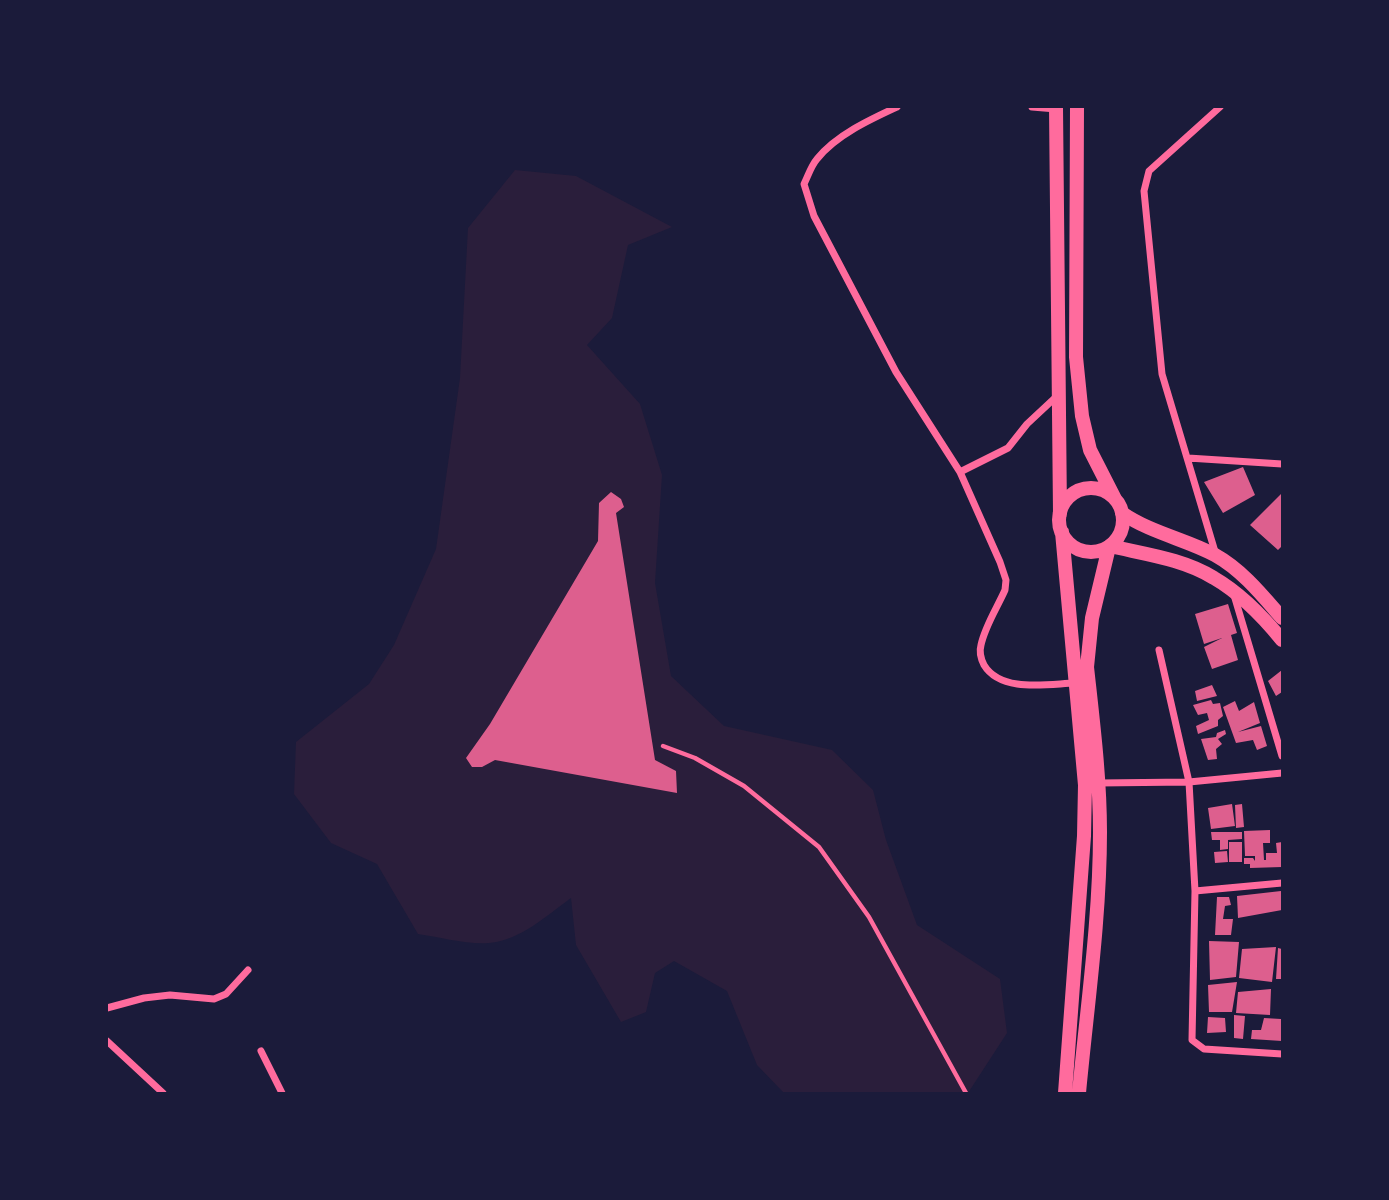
<!DOCTYPE html>
<style>
body{margin:0}
#map{position:relative;width:1389px;height:1200px;overflow:hidden;background:#1b1b3a;font-family:"Noto Sans",sans-serif}
canvas{display:block}
.frame{position:absolute;inset:0;border:108px solid #1b1b3a;pointer-events:none}
</style>
<div id="map">
<canvas width="1389" height="1200"></canvas>
<div class="frame"></div>
</div>
<script>
const g = document.querySelector('canvas').getContext('2d');
g.lineJoin = 'round';
function paint(path, color) {
  g.fillStyle = color;
  g.fill(path, 'evenodd');
}
function trace(path, color, width, dash) {
  g.strokeStyle = color;
  g.lineWidth = width;
  g.lineCap = dash ? 'butt' : 'round';
  g.setLineDash(dash || []);
  g.stroke(path);
}
paint(new Path2D(`
 M515,170l61,6 96,51 -44,18 -16,73 -25,27 53,59 22,71 -7,108 16,93 53,50 108,24 41,40 13,50 31,85 83,54 7,54 -39,60h-184l-27,-28 -30,-74 -53,-30 -19,12 -9,39 -25,10 -45,-77 -5,-47c-25,18 -50,42 -82,45 -20,2 -50,-6 -71,-9l-41,-70 -46,-21 -37,-49 2,-52 73,-58 25,-39 42,-96 24,-171 8,-150z`), '#2a1e3b');
paint(new Path2D(`
 M1243,467l12,28 -32,18 -19,-31z
 M611,492l10,7 3,8 -8,6 39,247 21,11 1,22 -182,-33 -13,7h-10l-6,-9 24,-34 108,-183 1,-38z
 M1282,493v53l-4,4 -28,-25z
 M1228,604l9,29 -6,2 7,25 -26,9 -8,-22 18,-9 -18,6 -9,-30z
 M1282,670v22l-6,4 -8,-15z
 M1212,685l5,11 -20,5 -2,-10z
 M1211,700l2,4 7,-1 3,13 -5,4v6l-20,8 -2,-8 13,-6 -2,-7 -9,2 -5,-10z
 M1235,701l4,10 15,-9 6,21 -22,9 23,-6 6,20 -10,4 -4,-10 -17,3 -13,-36z
 M1225,730l1,4 -8,5 4,5 -6,5 1,10 -9,1 -7,-21 15,-2 1,-4z
 M1232,804l3,22 -24,3 -3,-21z
 M1242,804l2,23 -8,1 -1,-23z
 M1270,830v13h-7l1,17h2v-7h11l-1,-10 6,-1v25l-32,1v-4h-6v-6h9l2,3v-5h-10l-1,-25z
 M1211,832h31v7l-14,1v9l-8,1v-10h-8z
 M1229,842h13v20h-13z
 M1227,851l1,11 -13,1 -1,-11z
 M1281,891l1,19 -44,8 -1,-22z
 M1217,897h12l2,8 -6,1 -2,13h10l-2,16h-16z
 M1209,941l30,1 -3,35 -26,3z
 M1276,947l-4,35 -33,-4 3,-29z
 M1278,948l4,1v30h-6z
 M1237,982l-5,30h-23l-1,-27z
 M1271,989l-1,26 -34,-2 2,-21z
 M1234,1015l11,1 -2,23 -9,-1z
 M1208,1017l17,1 1,14 -19,1z
 M1264,1018l17,1 1,22 -31,-2 1,-9h9z`), '#dd5f8e');
trace(new Path2D(`
 M663,746l32,12 49,28 75,61 50,70 97,176`), '#ff6b9d', 4.5);
trace(new Path2D(`
 M897,107c-26,12 -61,28 -80,52 -6,7 -9,17 -13,25l10,32 82,156 64,100 40,90 6,18 -1,10c-8,18 -20,36 -24,55 -2,7 0,14 3,20 17,28 63,19 91,18
 M1032,107l24,2
 M1188,458l94,6
 M960,472l48,-24 19,-24 30,-28
 M1216,555l-54,-181 -18,-183 5,-20 71,-64
 M1234,595l48,161
 M1159,650l30,132 6,109 -3,149 12,9 78,5
 M1098,783l91,-1 93,-9
 M1195,891l87,-8
 M107,1008l37,-10 26,-3 44,4 12,-5 22,-24
 M107,1041l56,52
 M261,1051l21,42`), '#ff6b9d', 7);
trace(new Path2D(`
 M1122,513c29,20 63,26 93,42 27,15 47,40 67,63
 M1110,546c34,8 74,13 104,32 26,15 50,40 68,62`), '#ff6b9d', 14);
trace(new Path2D(`
 M1056,107l4,407
 M1077,107l-1,250 6,59 8,34 25,49
 M1059 520a32 32 0 1 1 64 0a32 32 0 1 1-64 0Z
 M1062,532l23,253 -1,51 -19,257
 M1079,1093c8,-86 21,-174 21,-261 0,-55 -7,-110 -13,-165l5,-49 17,-71`), '#ff6b9d', 14);
</script>
